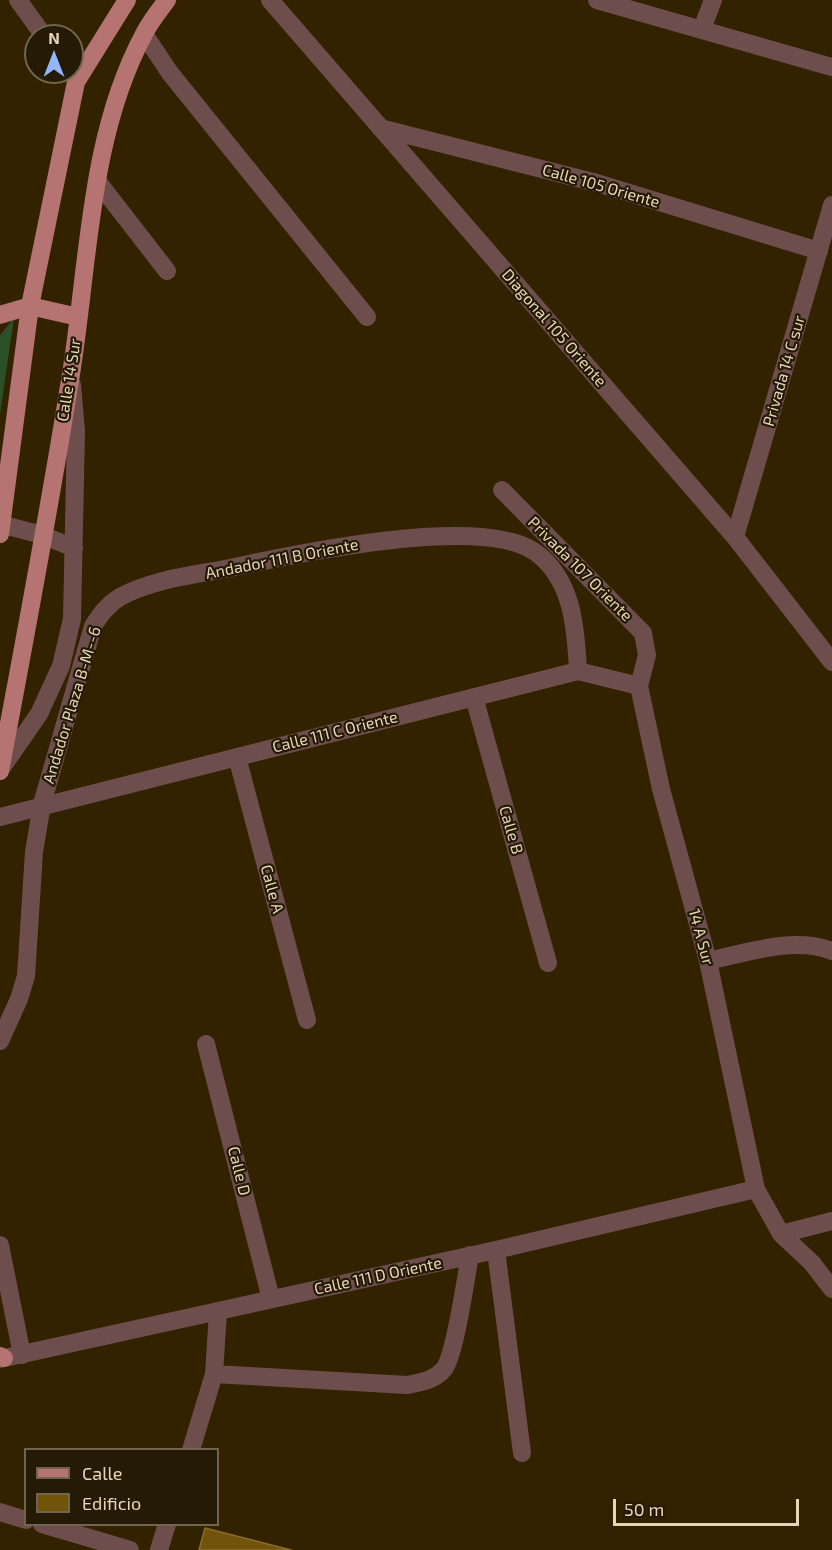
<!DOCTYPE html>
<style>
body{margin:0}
#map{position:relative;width:832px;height:1550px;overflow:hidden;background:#322200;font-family:"Exo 2",sans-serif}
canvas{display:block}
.legend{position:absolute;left:24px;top:1448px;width:195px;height:78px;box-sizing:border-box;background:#241a06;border:2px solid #72654d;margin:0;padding:8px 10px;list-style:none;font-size:18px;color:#e7d6b7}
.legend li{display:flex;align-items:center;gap:12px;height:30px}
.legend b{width:30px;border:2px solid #72654d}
.north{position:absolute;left:24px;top:24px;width:60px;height:60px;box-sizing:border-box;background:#241a06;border:2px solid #72654d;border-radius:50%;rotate:0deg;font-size:16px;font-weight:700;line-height:24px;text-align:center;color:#e7d6b7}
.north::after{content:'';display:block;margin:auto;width:21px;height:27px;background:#92b7fd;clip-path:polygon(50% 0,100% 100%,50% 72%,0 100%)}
.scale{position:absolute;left:613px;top:1499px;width:186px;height:27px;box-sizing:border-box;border:3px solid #e7d6b7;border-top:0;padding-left:8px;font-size:18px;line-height:21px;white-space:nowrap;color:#e7d6b7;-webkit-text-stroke:4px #241a06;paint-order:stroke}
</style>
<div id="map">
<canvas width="832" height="1550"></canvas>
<ul class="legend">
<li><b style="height:8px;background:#b57471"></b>Calle</li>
<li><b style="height:16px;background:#72530c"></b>Edificio</li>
</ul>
<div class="north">N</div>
<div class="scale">50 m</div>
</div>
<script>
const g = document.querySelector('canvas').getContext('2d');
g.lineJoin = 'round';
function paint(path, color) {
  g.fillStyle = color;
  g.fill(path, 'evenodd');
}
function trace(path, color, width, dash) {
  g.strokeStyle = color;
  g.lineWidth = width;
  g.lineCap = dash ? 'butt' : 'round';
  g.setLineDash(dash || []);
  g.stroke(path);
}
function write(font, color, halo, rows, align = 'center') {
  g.font = font + ' "Exo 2",sans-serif';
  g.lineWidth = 4.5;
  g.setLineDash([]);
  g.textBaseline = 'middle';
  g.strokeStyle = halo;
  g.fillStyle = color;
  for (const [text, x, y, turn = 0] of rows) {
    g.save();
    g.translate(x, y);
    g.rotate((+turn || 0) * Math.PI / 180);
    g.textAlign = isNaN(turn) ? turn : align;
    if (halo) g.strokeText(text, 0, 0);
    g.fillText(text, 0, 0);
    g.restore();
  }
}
paint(new Path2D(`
 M14,318l-14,96v-79z`), '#2b5028');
const building = new Path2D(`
 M205,1528l86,22h-92z`);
paint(building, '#72530c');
trace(building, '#8c6d2d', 1.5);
trace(new Path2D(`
 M18,0l26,36
 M270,0l465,537 97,125
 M597,0l235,67
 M702,29l11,-29
 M144,34l26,39 197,244
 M380,128l217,55 222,68
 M98,182l69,89
 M0,524l42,11 32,13
 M735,537l97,-332
 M639,686l22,103 47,172 48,228 25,45 31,29 20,26
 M474,697l74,266
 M237,757l70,263
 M0,770l39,-56 22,-48 11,-47 4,-188 -4,-46
 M0,817l578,-146 61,15 8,-31 -4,-22 -141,-143
 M708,961c39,-8 85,-25 124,-10
 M0,1041l19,-42 7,-23 8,-124 8,-48 51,-178c8,-12 14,-21 27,-29 33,-18 75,-22 110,-29 65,-14 251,-54 305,-16 38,27 41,77 43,119
 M206,1044l65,255
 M781,1234l51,-13
 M0,1245l22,110
 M496,1250l26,203
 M0,1359l496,-109 260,-61
 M214,1374l193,11c14,-3 27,-4 37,-16 11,-14 22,-92 26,-114
 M191,1450l23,-76 4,-62
 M0,1512l26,8
 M42,1524l88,26
 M159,1550l8,-26`), '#6e4e4c', 18);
trace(new Path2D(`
 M0,315l30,-9 48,11
 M0,534l30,-228 46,-224 51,-82
 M0,771c25,-132 50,-265 71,-397 18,-112 18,-238 73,-340 6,-12 15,-23 23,-34
 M0,1356l4,2`), '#b57471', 18);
write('16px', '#e7d6b7', '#241a06', [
 ["Calle 105 Oriente",601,186,16],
 ["Diagonal 105 Oriente",554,328,49],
 ["Privada 14 C sur",784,371,-74],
 ["Calle 14 Sur",69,380,-81],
 ["Andador 111 B Oriente",282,559,-11],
 ["Privada 107 Oriente",580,569,45],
 ["Andador Plaza B-M--6",72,705,-73],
 ["Calle 111 C Oriente",335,732,-14],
 ["Calle B",511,830,74],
 ["Calle A",272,889,75],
 ["14 A Sur",701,937,75],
 ["Calle D",239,1171,76],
 ["Calle 111 D Oriente",378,1276,-12]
]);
</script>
